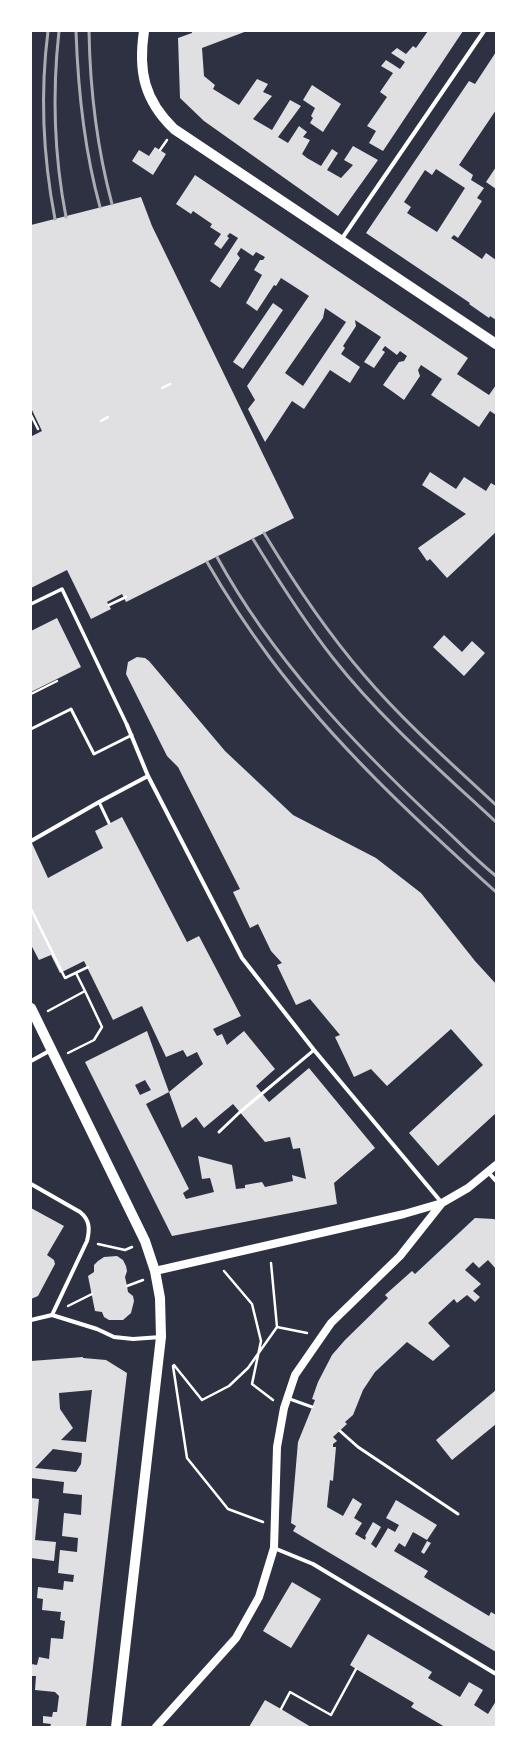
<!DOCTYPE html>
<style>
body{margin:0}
#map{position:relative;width:527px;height:1758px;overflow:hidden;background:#2d3142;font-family:"Varela Round",sans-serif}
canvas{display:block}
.frame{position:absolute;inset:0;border:32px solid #fff;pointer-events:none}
</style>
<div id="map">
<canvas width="527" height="1758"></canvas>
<div class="frame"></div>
</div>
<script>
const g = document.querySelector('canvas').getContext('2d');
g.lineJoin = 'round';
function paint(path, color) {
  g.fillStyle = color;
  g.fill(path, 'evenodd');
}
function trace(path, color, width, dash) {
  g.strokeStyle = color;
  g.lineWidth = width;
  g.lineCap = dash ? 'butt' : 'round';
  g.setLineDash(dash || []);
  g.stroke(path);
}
paint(new Path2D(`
 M192,31h55l-45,17 2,28 11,9 -2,4 26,16 18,-26 11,5 -5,8 9,4 -19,23 19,11 18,-30 11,6 -23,31 10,6 11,-17 8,6 -4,5 7,3 -8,14 5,4 14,8 11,-17 6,4 -11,17 14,8 12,-13 -9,-5 9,-14 25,14 -40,56 -134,-95 -24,-23 -2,-60 14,-5z
 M428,31h35l-80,120 -14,-8 7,-12 -9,-5 20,-29 -7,-5 13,-19 -12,-7 5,-6 14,9 5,-7 -14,-9 6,-5 9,6 7,-8 3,2z
 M496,52v58l-37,55 14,10 -2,5 13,8 -7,10 5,3 -24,37 -4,-3 -3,3 31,21 4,-6 10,7v60l-6,-4 -1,2 -20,-14 1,-1 -104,-70 103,-152 6,3zM436,169l29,19 -28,44 -30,-19 4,-6 -7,-5 21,-32 7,5z
 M312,85l29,19 -18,28 -13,-9 3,-5 -2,-2 4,-8 -12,-8z
 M155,147l11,7 -13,21 -21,-14 7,-11 10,6z
 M496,167v22l-10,-7z
 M195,175l273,183 -11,16 32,21 7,-10v30l-6,-4 -11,16 -48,-32 11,-16 -21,-14 -3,5 2,6 -16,24 -11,-8 -10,-7 16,-23 5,-1 3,-5 -7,-5 -3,4 -12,-9 -3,4 3,2 -11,16 -10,-6 17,-25 -26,-17 1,6 -13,20 2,2 -4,6 19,13 -10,16 -20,-13 -26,39 -12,-8 -27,41 -17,-33 7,-9 -8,-14 62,-90 -28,-18 -5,8 -2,-1 -17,26 -11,-8 16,-28 -8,-5 6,-10h3l2,-3 -9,-5 -3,4 -12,-8 -4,6 3,4 -20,30 -10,-7 28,-43 -8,-5 -3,3 2,2 -8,11 -7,-5 7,-10 -11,-7 2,-3 -19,-13 -2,3 -15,-10zM325,308l21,14 -43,64 -18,-13 38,-55z
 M141,197l11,29 142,292 -168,84 -4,-8 -15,8 4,7 -20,10 -24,-49 -36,18v-155l1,3 10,-5 -11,-23v-183z
 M273,303l10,7 -40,59 -10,-7z
 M430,472l26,17 8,-12 22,14 5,-8 5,3v46l-49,46 -17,-19 -3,2 -9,-13 48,-34 -44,-29z
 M57,618l24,49 -50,25v-61z
 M444,635l18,17 10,-11 13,12 -21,23 -31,-29z
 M137,657l8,1 4,3 76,90 68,64 83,43 45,35 54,68 21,23v129l-58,53 -29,-33 74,-68 -32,-36 -64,57 -16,-17 -17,8 -19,-40 5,-2 -30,-36 -14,6 -19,-40 5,-2 -11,-12 -13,-27 -8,4 -17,-36 7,-3 -62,-122 -11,-11 -41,-82 2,-12z
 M122,817l65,125 12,-6 42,80 -28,13 4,7 5,-2 5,11 17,-14 31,38 -19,17 13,16 40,-34 66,80 -41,35 3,21 -165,32 -87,-174 62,-31 22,61 -23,12 43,85 -6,4 3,6 28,-7 -4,-14 -8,1 -4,-23 34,9 4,24 9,-1v-3l17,-3 3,5 28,-6 -1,-6 14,4 -6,-31 -7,1 -3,-12 -25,5 -32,-38 -29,24 -8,-11 -14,11 -13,-36 34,-28 -6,-12 -10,5 -4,-7 -17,7 -24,-51 -29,14 -29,-59 -24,12 -9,-18 -12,5 -8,-15v-104l17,37 55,-30 -8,-17zM145,1080l6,10 -11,5 -5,-10z
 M31,1208l33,18 -17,29 7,5 1,4 -17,32 -7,3z
 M475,1218l19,1 2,2v48l-8,-9 -9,8 -6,-6 -8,8 16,14 -8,7 7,6 -5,5 -8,-7 -10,8 -3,-4 -26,24 22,23 -17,15 -26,-19 -32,30 -12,18 -10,25 -8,7 2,2 -14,13 4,4 -4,3v3h3l-3,34 -3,-1 -3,27 16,9 10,-18 9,6 -8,14 8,5 -7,11 10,6 1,-3 -1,-1 8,-14 8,5 -10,17 5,4 12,-20 7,4 4,-7 -13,-7 10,-18 41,25 -10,15 -14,-8 -8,15 -6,-4 -5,8 34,20 -4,6 65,39 2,-4 5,3v37l-203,-121 3,-5 -5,-3 7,-81 17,-42 -3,-1 6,-17 14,-27 13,-15 43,-42 -3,-3 27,-24 3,3z
 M117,1256l6,4 3,6 1,5 -2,6 2,9 1,6 5,4 1,5 -3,12 -8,7h-14l-5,-3 -2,-5 -7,-1 -7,-35 6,-4v-7l4,-4 6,-4z
 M83,1357v1l23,2 21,13 -41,354h-36l1,-3 -8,-1v-7l9,1 1,-5h4l2,-16 -4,-4 -20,-2 1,-14h-5v-12l6,1 2,-8 10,2 2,-21 12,1 2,-18 -5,-1 1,-8 -19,-2 1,-11 -6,-1 1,-11 25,3 1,-9 9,1 1,-7 -16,-2 2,-23 17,2 1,-14 -16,-2 2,-23 17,2 1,-20 -19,-2 1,-11 -33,-4v-117zM92,1390l-6,52 -25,-2 12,-12 -13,-19 -1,-16zM53,1449l29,4 -1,11 -5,8 -41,-4z
 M496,1390v34l-44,36 -16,-20z
 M31,1498l8,1 -4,41 21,2 -2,19 -23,-3z
 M427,1541l4,2 -7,11 -3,-2z
 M292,1582l29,17 -30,49 -28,-17z
 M368,1634l64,38 -4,6 32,19 9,-15 14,8 -9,15 14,9 8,-13v26h-51l-34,-20 3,-4 -58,-34 -6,-4z
 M265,1700l16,9 30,18h-62z`), '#e0e0e3');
trace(new Path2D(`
 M160,150l7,-10
 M162,388l8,-4
 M31,415l7,14
 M101,421l7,-4
 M109,605l17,-8
 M31,694l26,-13
 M31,909l34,69 23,-11
 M48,1011l37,-20 -9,-18
 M68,1053l26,-13 8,-13 -17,-36
 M98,1244l27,6 7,-3
 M271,1263l6,64 30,6
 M224,1271l28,33 9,37 -9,43 21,16
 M127,1286l16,-6
 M68,1306l24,-12
 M174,1365l28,35 27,-14 19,-18 29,-41
 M173,1366l14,92 41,51 35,13
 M281,1709l9,-17 41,23 25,-46`), '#fff', 2.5);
trace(new Path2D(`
 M31,729l40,-20 23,45 38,-19
 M99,802l10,21
 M219,1132l21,-20 74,-62
 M287,1398l25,9
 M340,1431l18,16 100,67`), '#fff', 3);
trace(new Path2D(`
 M31,604l31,-15 65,136`), '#fff', 3.5);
trace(new Path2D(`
 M341,240l143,-209
 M127,725l21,51 94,182 72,92 128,153
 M31,841l68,-39 49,-26
 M31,1061l20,-11
 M488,1172l8,9
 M31,1184l49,28c10,8 10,17 7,29l-35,74
 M31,1320l21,-5 45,14 17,8 19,2 28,-2
 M274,1548l39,16 183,110`), '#fff', 4);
trace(new Path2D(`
 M155,1271l249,-57 38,-11 26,-15 28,-23
 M156,1727l80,-89 23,-41 15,-49 3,-101 7,-39 11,-33 36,-52 69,-67 42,-53`), '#fff', 8);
trace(new Path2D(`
 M144,31c-6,40 0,69 30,98l322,215
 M31,1008l114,233 10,30 5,27 1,39 -45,390`), '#fff', 10);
trace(new Path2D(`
 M48,31c-8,63 -5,126 7,188
 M59,31c-7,63 -5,124 7,186
 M76,31c2,60 8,118 24,176
 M89,31c1,58 8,117 23,173
 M264,533c30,50 62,98 100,142 40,47 87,88 132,130
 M253,539c25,41 50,81 80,119 47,60 107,112 163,164
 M217,557c55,101 136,186 219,264 20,18 39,38 60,55
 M207,562c19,33 40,65 63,96 65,87 146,162 226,234`), '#abadb3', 3);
</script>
